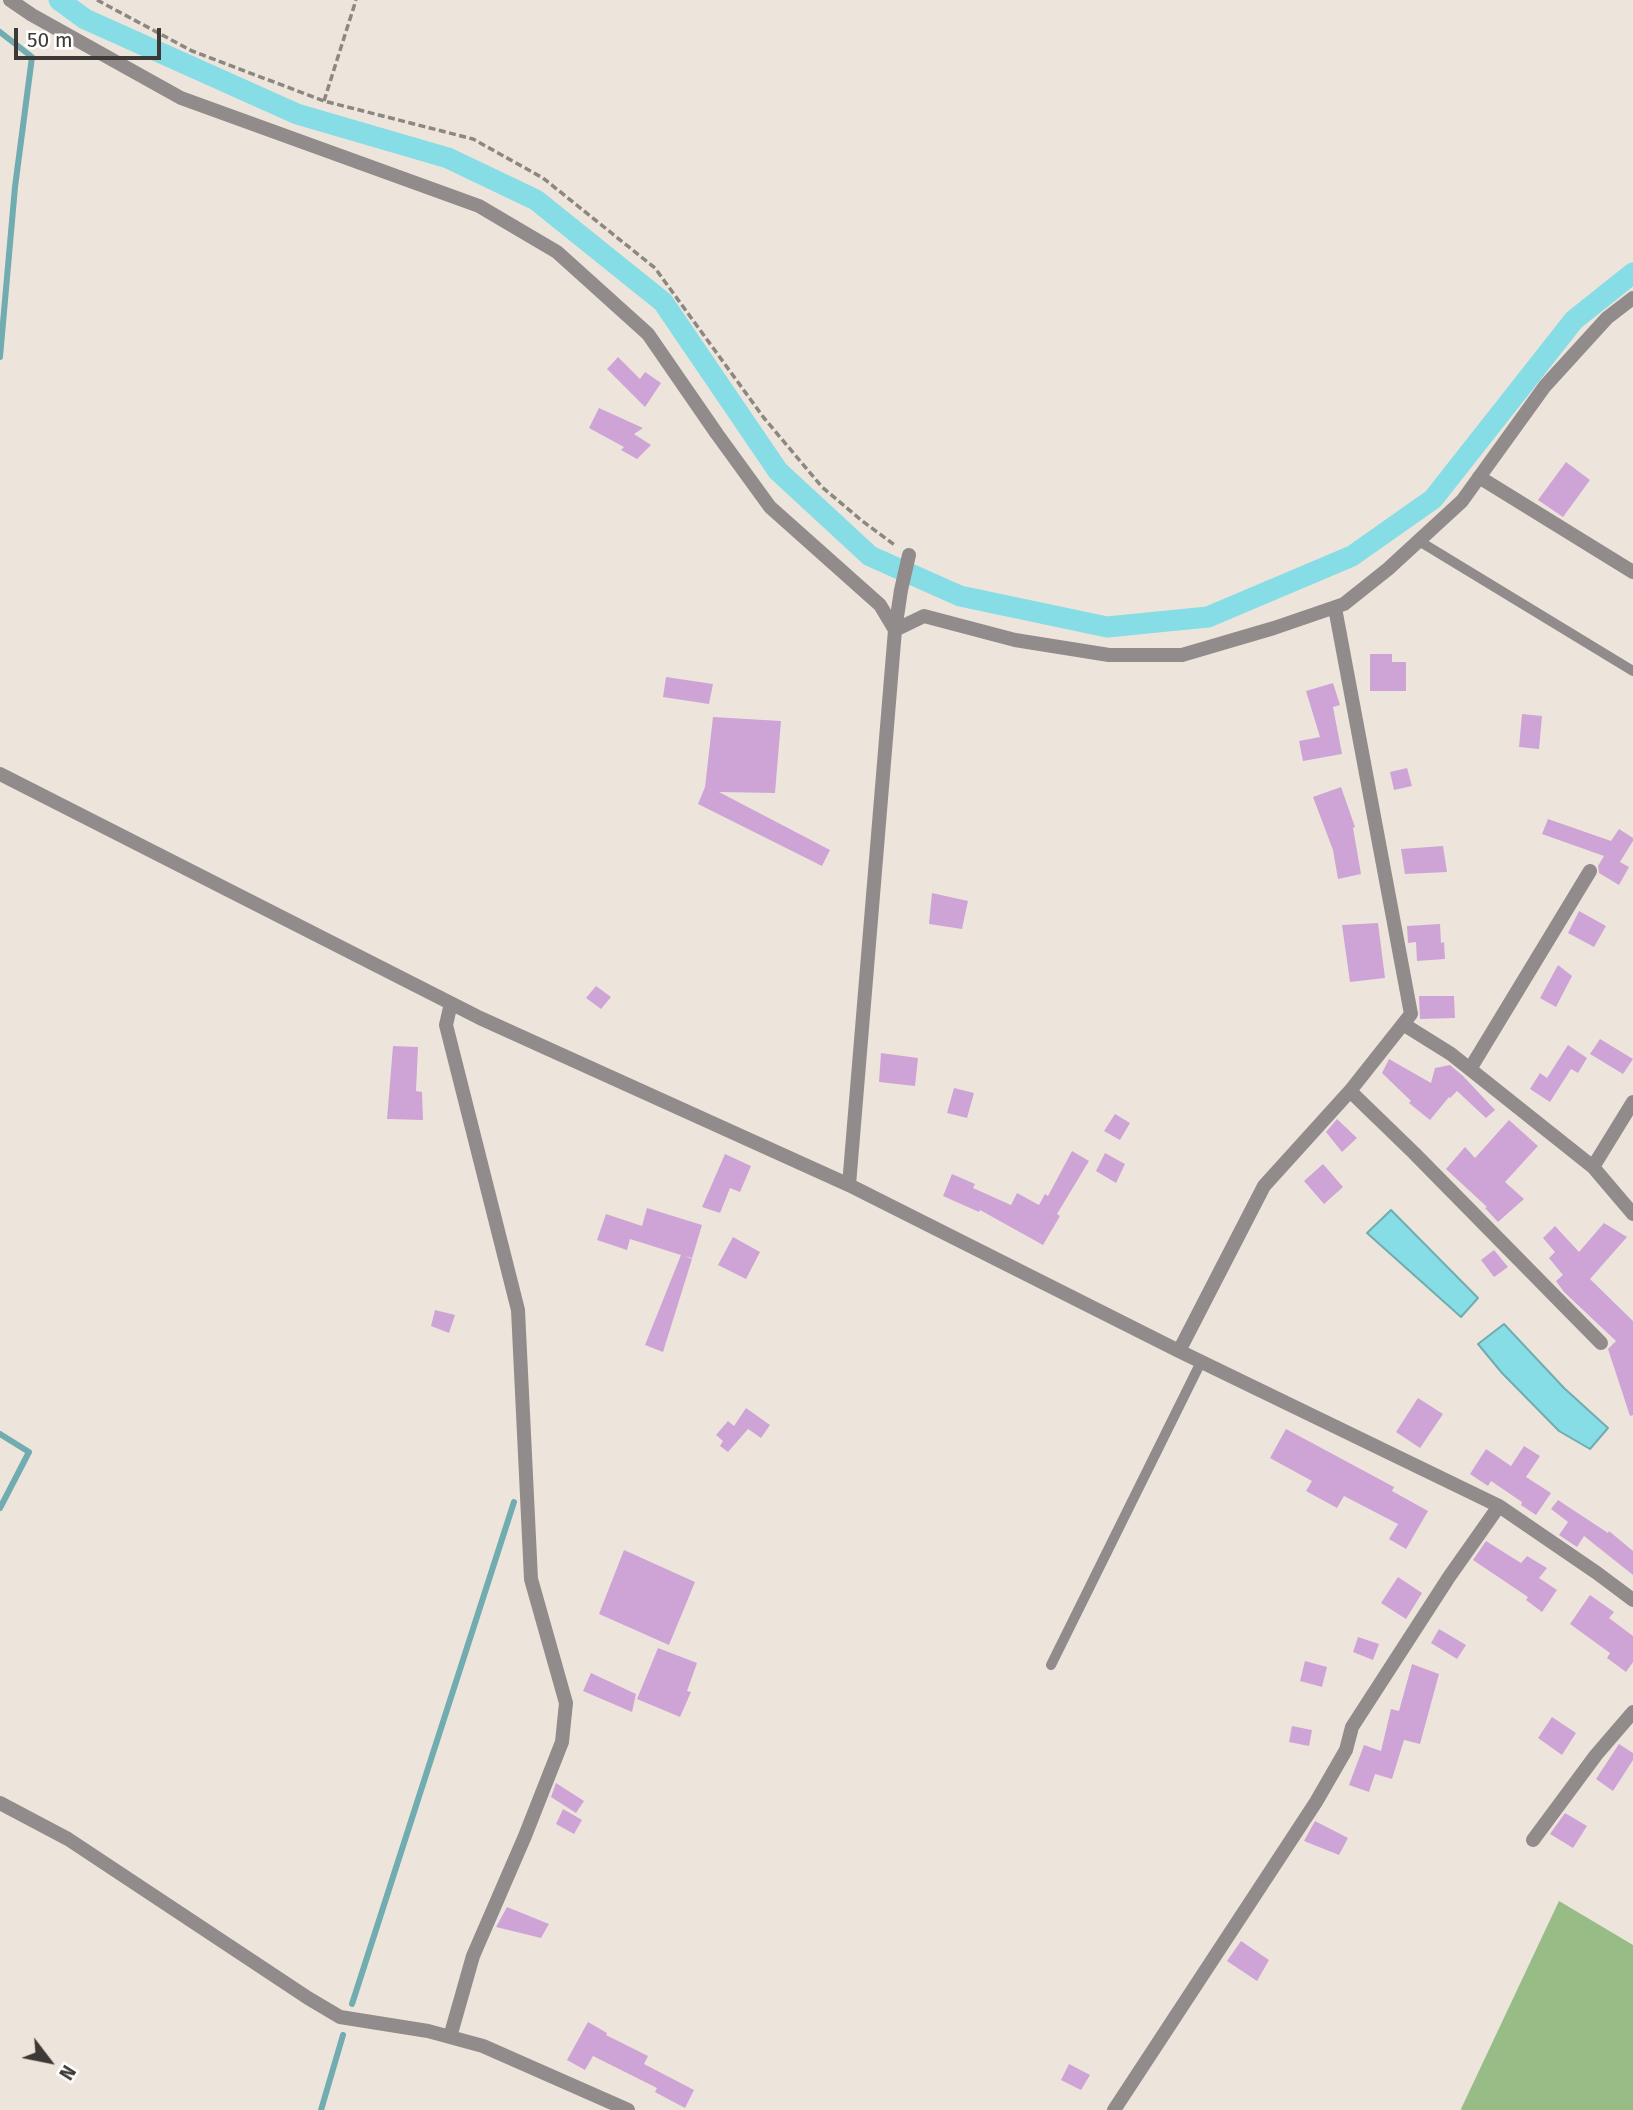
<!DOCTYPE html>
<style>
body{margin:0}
#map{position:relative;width:1633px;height:2110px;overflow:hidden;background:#ede5dc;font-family:"Fira Sans",sans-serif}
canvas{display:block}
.north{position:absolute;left:14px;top:2026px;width:70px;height:70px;-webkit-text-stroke:5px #fff;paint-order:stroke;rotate:122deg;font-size:19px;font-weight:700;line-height:28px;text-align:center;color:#3c3936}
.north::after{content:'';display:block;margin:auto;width:24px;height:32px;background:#3c3936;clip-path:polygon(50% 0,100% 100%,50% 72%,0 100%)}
.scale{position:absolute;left:14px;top:28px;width:147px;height:32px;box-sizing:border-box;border:4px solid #3c3936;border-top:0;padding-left:9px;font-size:21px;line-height:24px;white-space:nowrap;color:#3c3936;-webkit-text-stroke:5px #fff;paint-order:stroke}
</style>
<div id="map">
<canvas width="1633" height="2110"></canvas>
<div class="north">N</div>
<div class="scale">50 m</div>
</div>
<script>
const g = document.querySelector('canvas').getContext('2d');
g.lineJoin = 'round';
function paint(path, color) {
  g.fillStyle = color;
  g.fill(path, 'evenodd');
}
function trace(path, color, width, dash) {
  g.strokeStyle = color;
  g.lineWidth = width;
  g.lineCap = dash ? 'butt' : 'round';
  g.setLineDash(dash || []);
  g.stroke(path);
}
paint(new Path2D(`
 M1559,1901l74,44v165h-171l-1,-1z`), '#97bc86');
const water = new Path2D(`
 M1391,1210l87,88 -17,19 -94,-84z
 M1504,1324l60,64 44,40 -18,21 -31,-18 -57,-58 -24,-29z`);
paint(water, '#86dde5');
trace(water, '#70acb0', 2);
trace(new Path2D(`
 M0,32l32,25 -17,130 -15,170
 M0,1434l29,18 -29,56
 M352,2004l162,-502
 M321,2110l22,-75`), '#70acb0', 6);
trace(new Path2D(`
 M59,0l26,19 212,95 151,44 88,42 127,102 115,169 92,85 90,40 147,31 101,-10 144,-61 81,-57 141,-179 59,-47`), '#86dde5', 21);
paint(new Path2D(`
 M618,357l22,22 5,-7 16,11 -16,24 -38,-38z
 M599,408l44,20 -9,6 17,11 -14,14 -16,-9 3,-3 -35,-19z
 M1566,462l24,18 -27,37 -25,-17z
 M1370,654h22v8h14v29h-36z
 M666,677l47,7 -4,20 -46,-7z
 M1333,683l7,22 -7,2 9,47 -39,7 -4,-20 21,-4 -14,-46z
 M1522,714l20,2 -3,33 -20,-2z
 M713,717l68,4 -6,72 -56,-1 111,58 -8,16 -124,-62 7,-17z
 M1407,768l5,18 -18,4 -4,-18z
 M1341,787l14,40 -2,1 8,46 -23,5 -5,-29 -20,-53z
 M1548,819l63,22 8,-12 14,9v3l-13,21 9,5 -10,18 -20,-12 -1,-7 6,-10 -62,-22z
 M1443,846l4,26 -42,2 -4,-25z
 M932,893l36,8 -6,28 -33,-5z
 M1579,911l27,15 -12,21 -26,-14z
 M1378,923l7,55 -35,4 -8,-57z
 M1440,924l1,19 3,-1 1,17 -28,2 -1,-19 -8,1 -1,-17z
 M1558,965l14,11 -16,31 -16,-9z
 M596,986l15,11 -10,12 -15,-11z
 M1419,996h35l1,22 -35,1z
 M1600,1039l33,20 -10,15 -33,-20z
 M1568,1045l19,13 -9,15 -7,-4 -21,33 -20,-13 10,-16 7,5z
 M393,1046l25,1 -2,44 6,1 1,28 -36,-1z
 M881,1053l37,5 -3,28 -36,-4z
 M1389,1059l42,24 4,-15 15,-3 13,11 32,34 -9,8 -29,-27 -7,7 -1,-1 -19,23 -21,-17 2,-2 -29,-28z
 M954,1088l20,5 -7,25 -20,-5z
 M1115,1114l15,9 -10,17 -16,-9z
 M1337,1119l20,19 -15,14 -16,-20z
 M1509,1120l29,26 -33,36 19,17 -26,23 -13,-14 2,-1 -41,-38 19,-22 10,11z
 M1072,1151l17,10 -32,53 3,2 -17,29 -63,-35 -1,2 -36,-16 9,-22 23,10 -2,4 38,17 6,-12 22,12 6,-11 3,2z
 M1105,1153l20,11 -9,19 -20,-12z
 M725,1154l26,12 -11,26 -10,-4 -10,25 -18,-6z
 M1323,1164l20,23 -19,17 -20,-23z
 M647,1208l55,17 -10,33 -8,-2 8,3 -29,93 -18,-7 36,-90 -51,-16 -3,11 -30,-10 9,-26 36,12z
 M1604,1223l23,14 -37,42 43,42v94l-3,1 -22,-67 8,-8 -52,-49 -8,-11 7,-6 -14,-17 6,-6 -12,-14 12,-12 24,26z
 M733,1237l27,15 -14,27 -28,-14z
 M1494,1250l14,17 -14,10 -13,-17z
 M435,1310l20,5 -6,18 -18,-7z
 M1418,1398l25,16 -23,34 -24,-16z
 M746,1408l24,17 -9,13 -13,-9 -20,23 -8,-6 3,-5 -7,-6 12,-14 6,5z
 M1286,1429l108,58 -2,4 36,20 -22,38 -17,-10 9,-15 -54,-28 -7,12 -31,-17 6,-10 -42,-23z
 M1524,1446l16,10 -14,21 25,16 -15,22 -15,-10 1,-3 -31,-21 -3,5 -18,-12 16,-25 25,17z
 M1558,1500l50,33 1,-2 24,20v24l-49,-39 -7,11 -18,-12 9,-13 -17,-13z
 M1486,1541l35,22 6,-7 20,12 -8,10 18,12 -15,22 -16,-12 2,-3 -55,-37z
 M624,1550l71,32 -26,63 -70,-31z
 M1398,1577l24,16 -16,26 -25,-16z
 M1590,1595l24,17 -5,6 24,18v26l-7,10 -19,-14 3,-5 -40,-29z
 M1439,1629l27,16 -9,14 -26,-16z
 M1358,1637l21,7 -6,16 -20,-8z
 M658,1648l39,15 -10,28 4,1 -11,25 -43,-18z
 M1305,1661l22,6 -5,20 -22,-6z
 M1412,1664l27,10 -19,70 -16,-4 -12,39 -17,-5 -6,18 -20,-7 15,-40 17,6 10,-42 8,2z
 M591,1673l45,21 -4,18 -49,-21z
 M1552,1717l24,16 -14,22 -24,-17z
 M1292,1726l20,4 -3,16 -20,-4z
 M1619,1744l14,9v7l-20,31 -17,-12z
 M556,1783l28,18 -8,12 -25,-16z
 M563,1809l19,11 -8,14 -18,-10z
 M1565,1813l22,13 -14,22 -23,-14z
 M1315,1821l33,17 -9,17 -35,-14z
 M507,1907l42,17 -8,14 -45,-11z
 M1241,1941l28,19 -12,21 -30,-20z
 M588,2022l19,11 -1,2 42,21 -4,8 50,26 -9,18 -30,-16 2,-4 -64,-32 -8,14 -18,-10z
 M1069,2064l21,11 -9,15 -20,-10z`), '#cea4d7');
trace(new Path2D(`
 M97,0l95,51 132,50 149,38 70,39 112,90 109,150 58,69 39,33 35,26
 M324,101l32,-101`), '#8c8781', 3.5, [7, 3.5]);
trace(new Path2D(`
 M1419,541l214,130
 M1051,1665l150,-303`), '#918b8c', 10);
trace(new Path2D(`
 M10,0l22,15 149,83 298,108 78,46 91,82 69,100 53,73 110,98 15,25 -46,555
 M1479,477l154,95
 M895,630l29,-14 91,24 94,15h73l92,-27 70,-24 44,-35 74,-68 83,-115 62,-68 26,-20
 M895,630l6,-40 8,-35
 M0,774l480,244 369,167 330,166 320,155 98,67 36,27
 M1403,1024l48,30 142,113 40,47
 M1470,1069l120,-198
 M1350,1091l64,62 187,190
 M1593,1167l40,-65
 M1179,1351l85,-165 86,-95 61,-77 -76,-406
 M0,1803l68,36 240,159 32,19 88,14 55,15 145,64
 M1533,1840l63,-85 37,-43
 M450,2037l23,-81 52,-120 37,-94 4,-39 -35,-124 -13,-269 -72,-285 5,-22
 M1114,2110l202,-308 30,-52 6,-23 97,-150 50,-71`), '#918b8c', 14);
</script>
